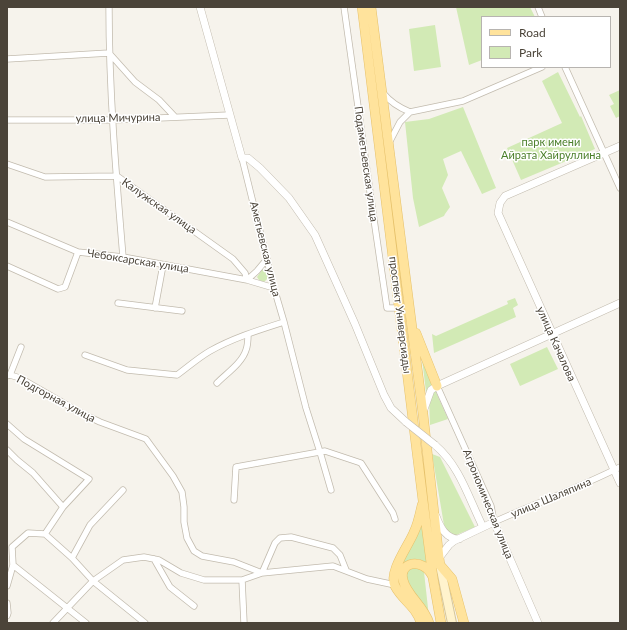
<!DOCTYPE html>
<meta charset="utf-8">
<style>
body{margin:0}
#map{position:relative;width:627px;height:630px;overflow:hidden;background:#f6f3ec;font-family:Lato,sans-serif}
canvas{display:block}
.frame{position:absolute;inset:0;border:8px solid #4b4439;pointer-events:none}
.legend{position:absolute;left:481px;top:16px;width:130px;height:52px;box-sizing:border-box;background:#fff;border:1px solid #b7b4b0;margin:0;padding:5px 7px;list-style:none;font-size:12px;color:#4b4439}
.legend li{display:flex;align-items:center;gap:8px;height:20px}
.legend b{width:20px;border:1px solid #b7b4b0}
</style>
<div id="map">
<canvas width="627" height="630"></canvas>
<div class="frame"></div>
<ul class="legend">
<li><b style="height:5px;background:#ffe39c"></b>Road</li>
<li><b style="height:11px;background:#d2eab5"></b>Park</li>
</ul>
</div>
<script>
const g = document.querySelector('canvas').getContext('2d');
g.lineJoin = 'round';
function paint(path, color) {
  g.fillStyle = color;
  g.fill(path, 'evenodd');
}
function trace(path, color, width, dash) {
  g.strokeStyle = color;
  g.lineWidth = width;
  g.lineCap = dash ? 'butt' : 'round';
  g.setLineDash(dash || []);
  g.stroke(path);
}
function write(font, color, halo, rows, align = 'center') {
  g.font = font + ' Lato,sans-serif';
  g.lineWidth = 3;
  g.setLineDash([]);
  g.textBaseline = 'middle';
  g.strokeStyle = halo;
  g.fillStyle = color;
  for (const [text, x, y, turn = 0] of rows) {
    g.save();
    g.translate(x, y);
    g.rotate((+turn || 0) * Math.PI / 180);
    g.textAlign = isNaN(turn) ? turn : align;
    if (halo) g.strokeText(text, 0, 0);
    g.fillText(text, 0, 0);
    g.restore();
  }
}
paint(new Path2D(`
 M456,7h74l5,10h-53v43l-13,5z
 M435,25l6,42 -27,4 -5,-42z
 M558,72l22,45 1,-1 14,33 -74,31 -14,-32 55,-25 -20,-42z
 M620,90v26l-4,2 -6,-12 4,-2 -5,-9z
 M463,107l33,81 -14,6 -21,-43 -18,8 5,16 -6,13 8,19 -5,7 -1,2 -25,11 -6,-29 -8,-76 24,-3z
 M264,269l3,1 2,7 -5,5 -5,-2 -2,-3 5,-7z
 M515,298l3,7 -5,3 3,9 -82,36 -2,-19 4,2 72,-32 -1,-3z
 M547,347l11,22 -38,17 -10,-22z
 M421,351l12,32 -7,9z
 M435,390l13,29 -18,6 -1,-25z
 M432,454l8,3 35,70 -21,9 -9,-5z
 M423,517l5,48c-9,-9 -18,-7 -27,1z
 M418,566l6,6 5,45 -22,-33v-13z`), '#d2eab5');
const minor = new Path2D(`
 M109,7c0,84 7,167 14,250
 M344,7l27,192 16,109h12
 M538,7l4,10
 M7,59l102,-6 26,29 24,18 16,17
 M565,67l55,121
 M383,93c8,10 17,15 27,19
 M7,120h105l117,-5
 M389,143l11,-21 10,-10 53,-11 79,-34
 M242,158l32,130 10,34 22,86 14,44 11,38
 M7,164l38,13 72,-1 116,83 12,14 2,7 10,-9 10,-12
 M7,222l71,30 45,5 124,23 27,8
 M7,266l51,23 7,-2 13,-35
 M118,303l64,8
 M155,308l8,-43
 M85,355l42,15 50,5c11,-8 21,-17 33,-24 23,-13 49,-21 74,-29
 M10,375l11,-28
 M7,376l3,-1 10,3 61,35 19,9 46,17 27,37 9,16 2,15v15l3,16 7,13 8,5 32,6 28,11 13,-30 5,-5 11,-1 42,11 7,7 6,15
 M217,383c10,-10 25,-20 29,-33 2,-5 2,-11 2,-16
 M437,386l54,120 3,16c42,-19 85,-34 126,-55
 M7,424l17,15 65,40 -26,28 -18,27
 M7,450l10,10 16,13 30,34
 M234,500l2,-33 89,-16 36,12 32,50 2,6
 M45,534l27,24 21,23 52,42
 M72,558l18,-33 33,-35
 M154,559l16,28 24,19
 M13,565l73,58
 M242,580l2,43
 M7,586l6,-21 -1,-18 16,-14 17,1
 M7,603l1,10 -1,3
 M53,623l40,-42 30,-21 21,-3 15,3 22,13 23,7h38l20,-7 71,-7 34,13 28,6`);
const tertiary = new Path2D(`
 M200,7l42,151h6l12,10 29,30 26,37 40,89 29,71 7,13 15,14
 M620,146l-115,50 -5,7 -2,10 122,270
 M423,412l8,-22 6,-4 183,-83
 M435,445c25,21 34,54 48,82
 M436,516c4,11 10,23 23,23
 M439,558l10,-13 5,-4 40,-19 44,101`);
const secondary = new Path2D(`
 M440,565l12,58`);
const primary = new Path2D(`
 M362,7l61,494 10,77 8,45
 M371,7l52,407 16,144 1,7 12,14 12,44
 M416,333l21,53
 M421,623c-5,-17 -19,-23 -26,-37 -7,-14 14,-41 19,-54 4,-8 6,-18 8,-27
 M429,623c-5,-17 -22,-27 -26,-43 -5,-18 20,-24 30,-3`);
trace(minor, '#c2bbae', 7);
trace(tertiary, '#c2bbae', 8);
trace(secondary, '#d6c79b', 10);
trace(primary, '#e6c16a', 10);
trace(minor, '#fff', 5.5);
trace(tertiary, '#fff', 7);
trace(secondary, '#fff3cd', 8);
trace(primary, '#ffe39c', 9);
const tertiaryBridge = new Path2D(`
 M406,422l29,23`);
trace(tertiaryBridge, '#c2bbae', 8, []);
trace(tertiaryBridge, '#fff', 7);
write('11px', '#4b4439', '#fff', [
 ["улица Мичурина",118,118,-1],
 ["Подаметьевская улица",366,164,82],
 ["Калужская улица",159,206,35],
 ["Аметьевская улица",265,249,76],
 ["Чебоксарская улица",138,261,9],
 ["проспект Универсиады",400,315,83],
 ["улица Качалова",556,344,66],
 ["Подгорная улица",56,399,28],
 ["улица Шаляпина",551,498,-23],
 ["Агрономическая улица",488,504,68]
]);
write('11px', '#4a7f2a', '#fff', [
 ["парк имени",551,142],
 ["Айрата Хайруллина",551,155]
]);
</script>
